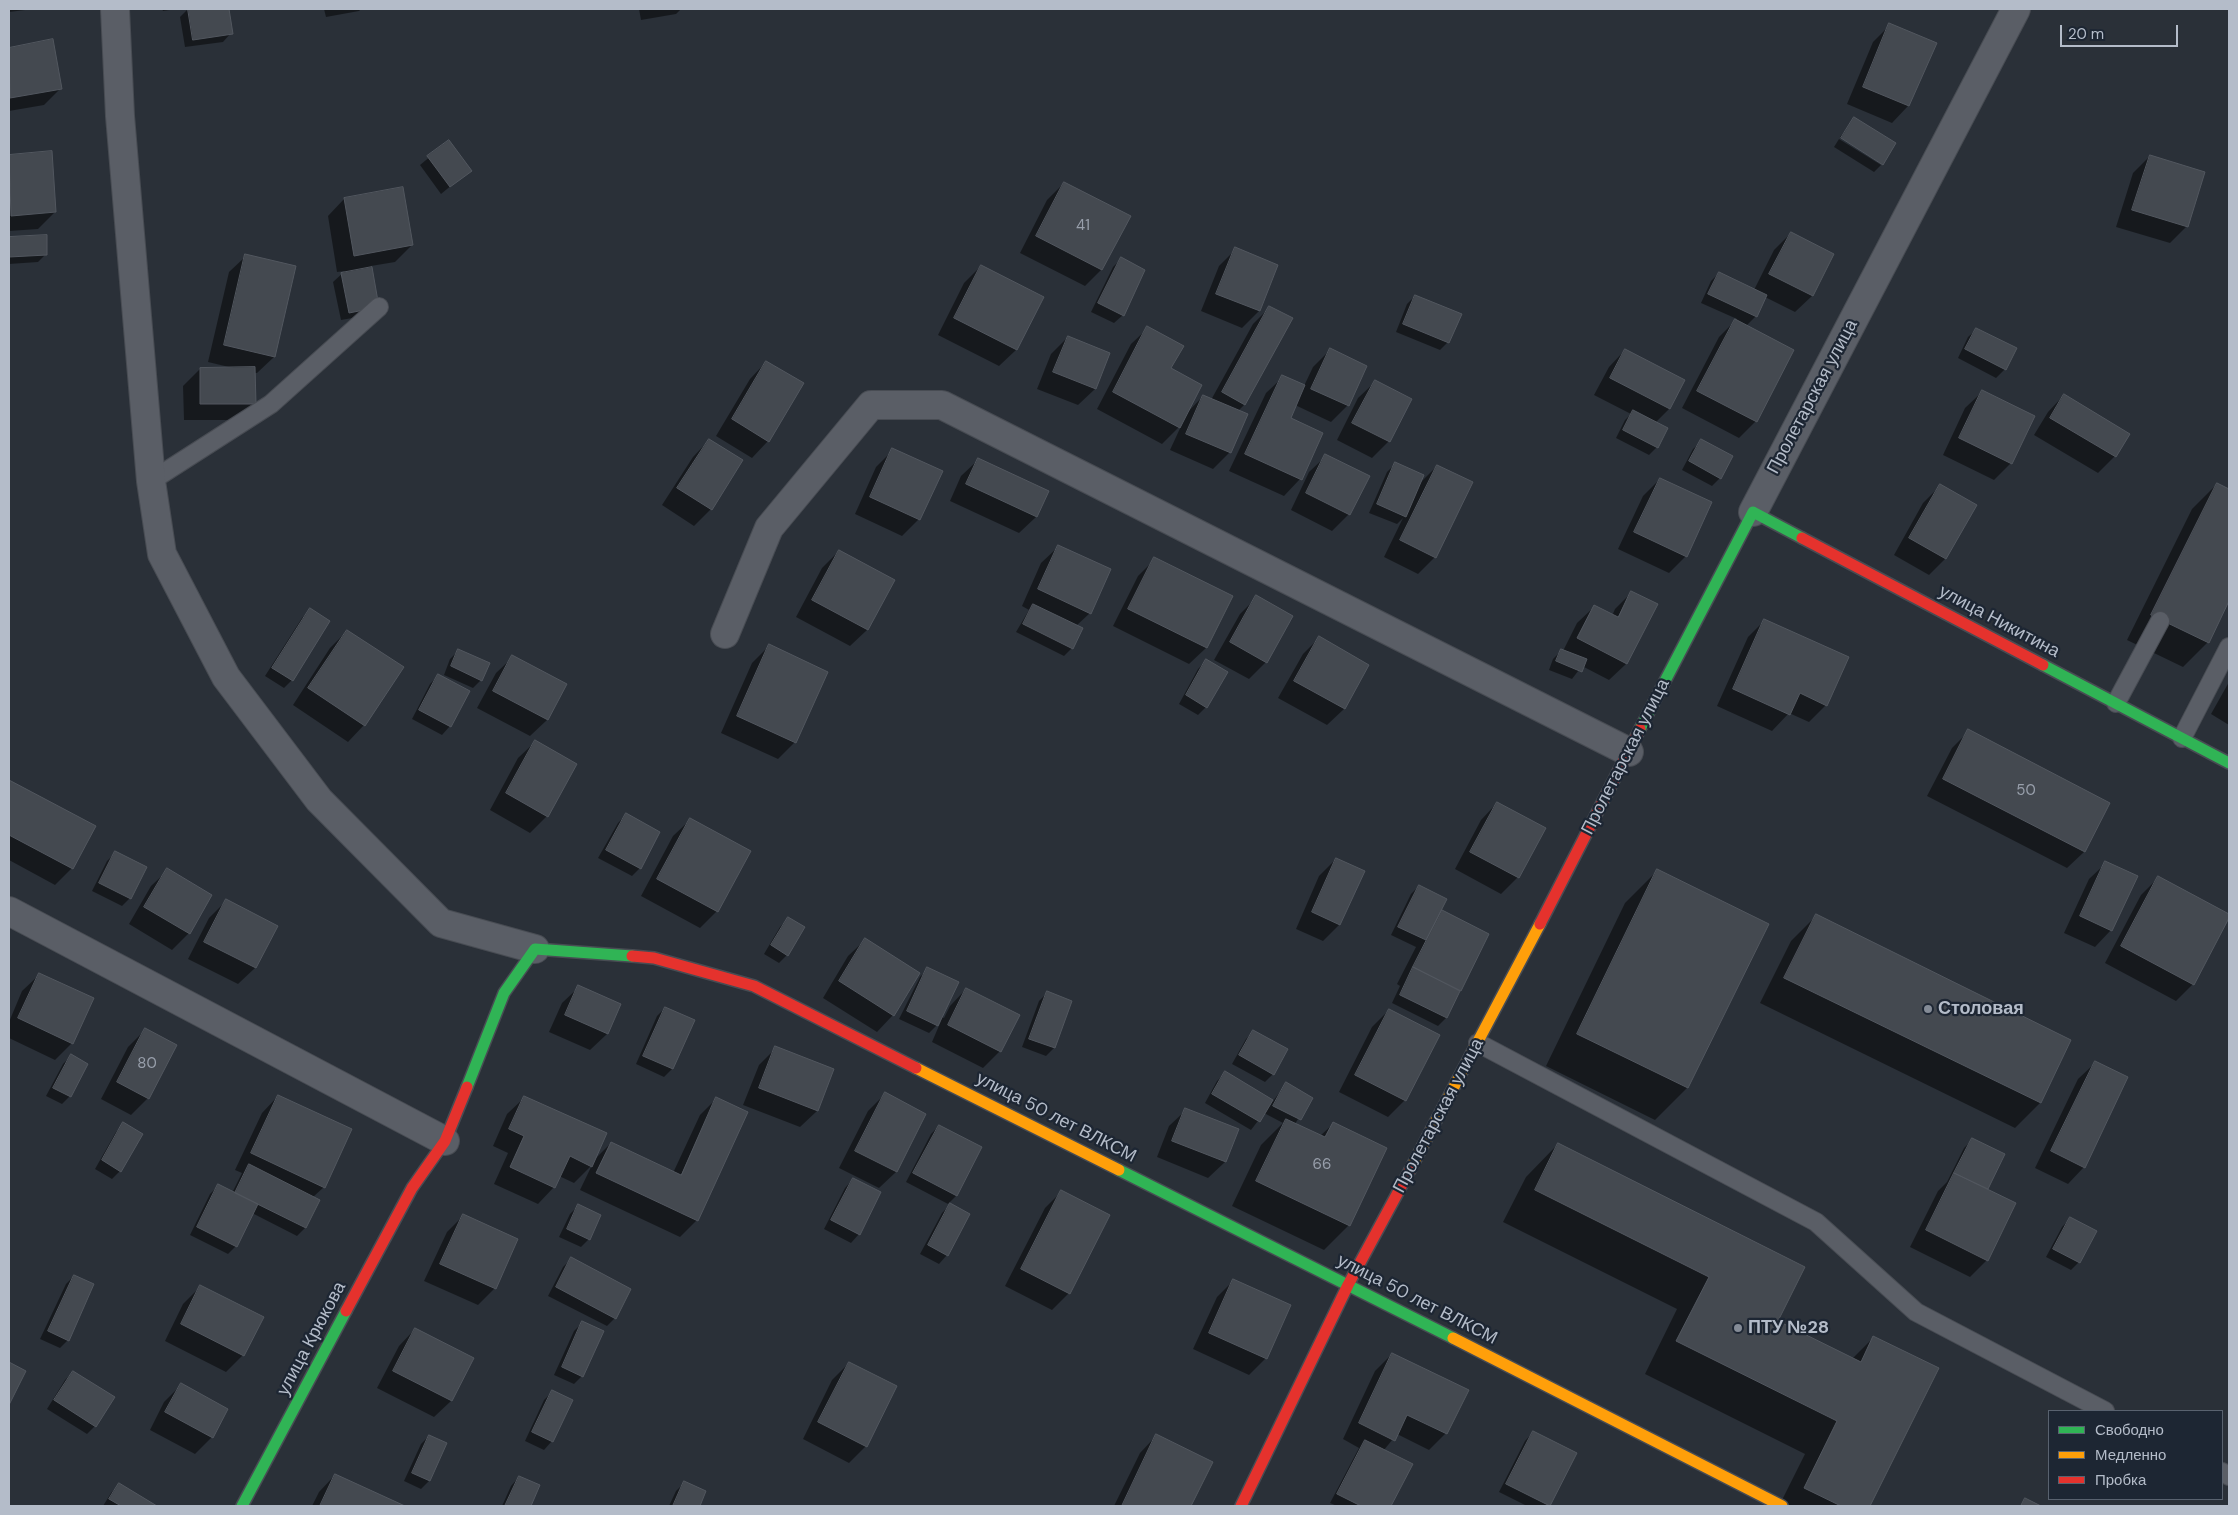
<!DOCTYPE html>
<meta charset="utf-8">
<style>
body{margin:0}
#map{position:relative;width:2238px;height:1515px;overflow:hidden;background:#2a3038;font-family:"DM Sans",sans-serif}
canvas{display:block}
.frame{position:absolute;inset:0;border:10px solid #b4bcc9;pointer-events:none}
.legend{position:absolute;left:2048px;top:1410px;width:175px;height:90px;box-sizing:border-box;background:#1d2633;border:1px solid #59626f;margin:0;padding:6px 9px;list-style:none;font-size:15px;color:#b4bcc9}
.legend li{display:flex;align-items:center;gap:10px;height:25px}
.legend b{width:25px;border:1px solid #59626f}
.scale{position:absolute;left:2060px;top:25px;width:118px;height:22px;box-sizing:border-box;border:2px solid #b4bcc9;border-top:0;padding-left:6px;font-size:15px;line-height:18px;white-space:nowrap;color:#b4bcc9;-webkit-text-stroke:4px #1d2633;paint-order:stroke}
</style>
<div id="map">
<canvas width="2238" height="1515"></canvas>
<div class="frame"></div>
<ul class="legend">
<li><b style="height:6px;background:#30b455"></b>Свободно</li>
<li><b style="height:6px;background:#ff9f0a"></b>Медленно</li>
<li><b style="height:6px;background:#e5322d"></b>Пробка</li>
</ul>
<div class="scale">20 m</div>
</div>
<script>
const g = document.querySelector('canvas').getContext('2d');
g.lineJoin = 'round';
function paint(path, color) {
  g.fillStyle = color;
  g.fill(path, 'evenodd');
}
function trace(path, color, width, dash) {
  g.strokeStyle = color;
  g.lineWidth = width;
  g.lineCap = dash ? 'butt' : 'round';
  g.setLineDash(dash || []);
  g.stroke(path);
}
function write(font, color, halo, rows, align = 'center') {
  g.font = font + ' "DM Sans",sans-serif';
  g.lineWidth = 4.5;
  g.setLineDash([]);
  g.textBaseline = 'middle';
  g.strokeStyle = halo;
  g.fillStyle = color;
  for (const [text, x, y, turn = 0] of rows) {
    g.save();
    g.translate(x, y);
    g.rotate((+turn || 0) * Math.PI / 180);
    g.textAlign = isNaN(turn) ? turn : align;
    if (halo) g.strokeText(text, 0, 0);
    g.fillText(text, 0, 0);
    g.restore();
  }
}
paint(new Path2D(`
 M9,9h24l-24,3z
 M162,9h14l-13,2z
 M188,9h40l3,24 -8,9 -38,5 -5,-30z
 M324,9h37l-2,2 -33,6z
 M639,9h42l-5,5 -35,6z
 M1890,25l45,19 -27,62 -16,17 -45,-19 26,-62z
 M52,41l9,47 -17,17 -35,6v-62z
 M1855,119l39,25 -13,20 -41,-27z
 M1839,139l42,26 -7,7 -40,-25z
 M449,141l21,29 -29,24 -21,-29z
 M50,153l5,59 -17,17 -29,2v-75z
 M2150,156l53,17 -17,54 -16,16 -54,-16 17,-54z
 M1064,183l37,87 -16,16 -65,-33 27,-53z
 M344,199l68,46 -17,17 -24,4 7,41 -8,8 -29,5 -8,-38 12,-11 -8,1 -9,-56z
 M1791,233l41,22 -20,41 -17,16 -30,-15 -9,19 -10,10 10,95 -17,17 -57,-30 37,-71 18,-18 -36,-16 10,-22 8,-8 35,17 20,-40z
 M45,237l1,17 -8,8 -29,2v-25z
 M1236,249l41,17 -18,45 -17,17 -41,-17 18,-45z
 M246,256l28,101 -17,16h-3v30l-17,17h-53l-1,-34 17,-17 33,-1 -25,-6 21,-90z
 M1121,259l2,56 -9,8 -23,-11 22,-45z
 M981,266l62,32 -27,52 -17,16 -61,-31 26,-52z
 M1415,296l33,46 -8,8 -44,-18 11,-28z
 M1270,307l-26,98 -6,6 -8,41 -17,17 -43,-19 12,-26 -20,20 -65,-35 34,-65 17,-16 22,41 16,45 17,-18 8,4 42,-76z
 M1977,329l38,20 -10,20 -9,9 -38,-20 10,-21z
 M1068,337l40,17 -13,35 -17,16 -41,-16 14,-35z
 M1330,350l18,55 -17,17 -36,-17 -6,13 11,61 -16,17 -55,-25 37,-78 17,-16 21,9 9,-19z
 M1625,350l58,31 -14,28 -14,14 2,24 -8,8 -33,-17 9,-18 6,-6 -37,-19 15,-28z
 M766,362l2,79 -16,17 -36,-22 34,-57z
 M1375,382l14,59 -17,17 -35,-18 21,-42z
 M1982,392l29,71 -17,17 -51,-25 22,-47z
 M2064,395l64,39 -13,22 -17,17 -64,-38 14,-23z
 M709,440l2,69 -17,17 -32,-21 31,-48z
 M1702,441l18,37 -8,8 -30,-16 11,-21z
 M893,450l26,69 -17,17 -47,-22 21,-47z
 M1326,456l23,58 -17,17 -41,-21 18,-38z
 M978,460l70,32 -12,25 -17,16 -69,-32 11,-25z
 M1395,464l23,21 19,-19 -2,91 -17,17 -34,-17 19,-39 -6,6 -28,-11 18,-41z
 M1660,479l26,77 -17,17 -51,-24 25,-53z
 M2217,484l12,6v109l-21,43 -25,25 -56,-27 65,-131z
 M1940,486l35,19 -30,54 -16,16 -35,-20 29,-52z
 M1058,547l32,66 -14,13 -4,22 -8,8 -48,-24 13,-22 -7,-4 19,-43z
 M839,551l54,29 -26,50 -17,16 -54,-29 26,-49z
 M1155,559l76,38 -25,51 -17,16 -76,-38 25,-50z
 M1632,592l24,13 -30,59 -17,16 -27,-14 -10,13 -23,-9 4,-11 8,-8h2l14,-28 17,-16 18,9 3,-7z
 M1257,597l9,65 -17,17 -35,-19 26,-46z
 M310,610l-18,70 -8,8 -19,-12 37,-58z
 M1764,621l62,84 -17,17 -20,-9 -17,18 -55,-25 31,-69z
 M347,631l17,94 -16,17 -55,-37 37,-57z
 M1319,638l48,27 -23,44 -17,16 -49,-27 25,-44z
 M769,646l58,26 -32,70 -17,17 -57,-26 31,-70z
 M459,650l22,30 -8,8 -29,-13 6,-16z
 M513,657l52,28 -18,35 -17,16 -53,-28 19,-35z
 M1206,661v46l-8,8 -19,-11 19,-35z
 M438,676l30,16 -18,34 -8,9 -30,-16 18,-35z
 M2229,682v43l-18,-11z
 M1969,731l140,72 -25,49 -17,16 -140,-72 25,-48z
 M535,742l12,74 -17,17 -40,-23 28,-52z
 M9,781l85,46 -22,41 -17,17 -46,-25z
 M1497,803l21,74 -17,17 -46,-25 26,-49z
 M626,815l14,53 -8,8 -34,-18 20,-35z
 M690,820l27,91 -17,17 -59,-32 32,-60z
 M116,852l14,46 -8,8 -30,-15 15,-30z
 M1336,859l28,13 -25,53 -16,16 -27,-12 23,-53z
 M2106,863l5,67 -16,17 -31,-14 25,-54z
 M168,870l21,63 -17,17 -43,-26 22,-38z
 M1658,870l109,54 -80,164 -32,32 -109,-54 79,-163z
 M2158,878l71,37 -36,69 -17,17 -71,-38 36,-68z
 M1419,886l18,30 5,-4 45,23 -41,83 -8,8 -46,-23 8,-17 -3,-2 19,-37 -25,-12 20,-41z
 M226,901l50,25 -21,42 -17,16 -50,-25 21,-41z
 M1816,916l254,125 -30,62 -25,25 -255,-125 31,-62z
 M788,919l-1,36 -8,8 -15,-9 16,-27z
 M865,940l28,75 -16,17 -54,-34 25,-42z
 M928,969l14,48 2,1 6,-12 16,-17 34,62 -17,17 -51,-26 9,-21 -12,12 -30,-14 21,-42z
 M39,975l33,68 -17,17 -46,-22v-16l13,-31z
 M579,987l40,18 -12,29 -17,16 -41,-18 13,-29z
 M1047,993l24,9 -17,46 -8,8 -24,-9 17,-46z
 M665,1008l7,61 -8,8 -28,-13 21,-48z
 M1389,1010l49,25 -33,65 -17,17 -49,-25 33,-65z
 M145,1030l3,68 -17,17 -30,-16 27,-52z
 M1254,1031l19,43 -8,8 -33,-18 14,-25z
 M776,1048l57,22 -16,41 -17,16 -57,-22 16,-40z
 M71,1056l-1,40 -8,8 -16,-8 17,-32z
 M2095,1063l-11,104 -16,17 -33,-16 43,-89z
 M1225,1073l48,28 13,-17 25,14 -16,26 25,12 13,-12 16,101 -25,25 -92,-44 29,-61 22,-22 -19,-10 -13,17 -46,-27 12,-22z
 M885,1094l39,20 -28,58 -17,16 -40,-20 29,-57z
 M278,1096l46,91 -11,10 -8,31 -8,8 -45,-23 -16,33 -8,8 -38,-19 20,-41 8,-8 14,7 10,-20 -7,-3 27,-57z
 M524,1098l69,63 18,-18 62,30 27,-58 16,-16 -19,121 -17,17 -100,-47 12,-25 -18,18 -15,-7 -5,11 -16,17 -44,-20 14,-31 -15,-7 14,-32z
 M1186,1110l39,52 -17,16 -51,-21 12,-31z
 M124,1124l-4,47 -8,8 -17,-10 21,-37z
 M939,1126l42,22 -25,48 -8,8 21,11 -22,40 -8,9 -19,-10 22,-41 8,-8 -44,-23 25,-48z
 M1972,1140l15,48v72l-17,17 -60,-30 28,-56 9,-9 17,-34z
 M1558,1144l218,177 76,38 22,-22 63,32 -68,137h-90l26,-52 -160,-80 32,-65 -174,-87 23,-45z
 M853,1179l6,55 -8,9 -27,-14 21,-41z
 M1062,1191l46,24 -39,78 -17,17 -47,-24 40,-78z
 M578,1206l11,33 -8,8 -22,-10 11,-23z
 M464,1215l31,73 -17,17 -54,-24 23,-49z
 M2070,1219l9,43 -8,8 -25,-13 16,-30z
 M571,1259l44,59 -8,8 -59,-30 15,-29z
 M74,1276l-6,64 -8,8 -20,-9 26,-55z
 M1234,1280l32,78 -17,17 -56,-26 24,-52z
 M200,1287l43,68 -17,17 -61,-31 18,-37z
 M582,1323v53l-8,8 -20,-9 20,-44z
 M415,1329l58,30 -22,42 -17,16 -57,-29 22,-42z
 M1392,1354l54,79 -17,17 -32,-16 -13,16 27,14 -21,42h-53l-7,-3 29,-55 -16,-9 32,-68z
 M849,1363l17,83 -17,17 -46,-24 29,-59z
 M73,1372l22,54 -8,8 -40,-25 18,-29z
 M181,1385l31,52 -17,17 -45,-24 14,-28z
 M552,1392v49l-8,9 -19,-9 19,-41z
 M1533,1432l16,73 -1,1h-21l-28,-14 26,-51z
 M429,1436l16,8 -16,37 -8,8 -17,-8 17,-37z
 M1156,1436l55,26 -21,44h-76l26,-53z
 M335,1475l67,31h-90l7,-14z
 M519,1477l20,9 -9,20h-28l9,-20z
 M684,1483l20,9 -6,14h-29l7,-15z
 M119,1485l36,21h-52l8,-13z`), '#0007');
const building = new Path2D(`
 M188,9h41l4,25 -40,6z
 M1889,23l48,20 -28,63 -46,-19z
 M53,39l9,50 -52,9 -1,-50z
 M1854,117l42,26 -13,22 -42,-27z
 M449,140l23,31 -22,16 -23,-31z
 M52,151l4,61 -45,4 -2,-61z
 M2150,155l55,17 -17,55 -56,-17z
 M1064,182l67,34 -29,54 -66,-34z
 M403,187l10,58 -59,11 -10,-58z
 M1791,232l43,22 -21,42 -44,-22z
 M47,235v20l-38,2v-20z
 M1235,247l43,18 -18,46 -44,-17z
 M245,254l51,12 -21,91 -51,-12z
 M1121,257l24,13 -21,46 -26,-13z
 M981,265l63,32 -27,53 -63,-32z
 M372,267l7,40 -30,6 -8,-40z
 M1719,272l48,23 -10,22 -49,-23z
 M1415,295l47,19 -13,29 -46,-19z
 M1269,306l24,12 -48,87 -23,-13z
 M1735,319l59,31 -37,72 -60,-31z
 M1147,326l37,20 -13,22 31,17 -22,43 -67,-36z
 M1976,328l41,20 -11,22 -41,-21z
 M1068,336l42,17 -14,36 -43,-17z
 M1330,348l37,18 -18,40 -38,-17z
 M1625,349l60,31 -15,29 -60,-31z
 M766,361l38,22 -35,59 -37,-23z
 M255,367l1,37h-56v-36z
 M1282,375l23,10 -14,33 32,15 -21,47 -57,-26z
 M1375,380l37,19 -22,43 -38,-19z
 M1982,390l53,26 -23,48 -53,-26z
 M2064,394l66,40 -14,23 -66,-39z
 M1203,395l45,19 -17,39 -45,-19z
 M1633,410l35,18 -10,20 -35,-18z
 M709,439l34,21 -31,50 -35,-22z
 M1701,439l32,17 -12,23 -32,-18z
 M892,448l51,23 -23,49 -50,-23z
 M1325,454l45,22 -20,39 -44,-22z
 M978,458l71,33 -12,26 -71,-33z
 M1395,462l29,13 -18,42 -29,-13z
 M1437,465l36,17 -37,76 -36,-18z
 M1660,478l52,24 -25,55 -53,-25z
 M2217,483l12,6v112l-20,42 -58,-28z
 M1940,484l37,21 -31,54 -37,-21z
 M1058,545l53,24 -20,45 -53,-25z
 M839,550l56,30 -27,50 -56,-30z
 M1154,557l79,39 -26,52 -79,-39z
 M1631,591l27,13 -31,60 -50,-26 17,-33 24,12z
 M1256,595l37,21 -26,47 -37,-21z
 M1033,604l50,24 -10,21 -50,-25z
 M310,608l20,13 -37,60 -21,-13z
 M1764,619l85,38 -22,49 -27,-13 -10,22 -57,-26z
 M347,630l57,37 -39,59 -57,-38z
 M1319,636l50,29 -24,44 -51,-28z
 M769,644l59,28 -32,71 -59,-27z
 M458,649l32,14 -8,18 -31,-15z
 M1561,649l26,10 -5,13 -26,-11z
 M512,655l55,29 -19,36 -55,-29z
 M1206,659l22,13 -21,36 -21,-13z
 M438,674l32,17 -19,36 -32,-17z
 M1968,729l142,74 -25,49 -142,-73z
 M535,740l42,24 -29,53 -42,-24z
 M9,780l87,46 -23,43 -64,-34z
 M1497,802l49,26 -27,50 -49,-26z
 M626,813l34,19 -19,37 -35,-19z
 M690,818l61,33 -33,61 -61,-33z
 M115,851l32,16 -16,32 -32,-16z
 M1336,858l29,13 -25,54 -28,-13z
 M2105,861l33,15 -26,55 -32,-15z
 M167,868l45,27 -22,39 -46,-27z
 M1657,869l112,55 -81,164 -111,-54z
 M2158,876l71,38v4l-35,67 -73,-39z
 M1419,885l28,14 -21,41 -28,-13z
 M226,899l52,27 -22,42 -52,-26z
 M1442,910l47,24 -28,57 -48,-24z
 M1816,914l255,126 -30,63 -257,-125z
 M788,917l17,10 -17,29 -17,-11z
 M865,938l55,35 -26,43 -55,-35z
 M927,967l32,15 -21,44 -31,-15z
 M1413,967l47,24 -13,27 -47,-23z
 M39,973l55,25 -21,46 -55,-26z
 M578,985l43,19 -13,30 -43,-19z
 M966,988l54,27 -19,37 -53,-27z
 M1047,991l25,10 -17,47 -26,-9z
 M665,1007l30,13 -22,49 -30,-13z
 M1389,1009l51,26 -34,66 -51,-26z
 M145,1028l32,17 -28,54 -32,-17z
 M1253,1030l35,19 -14,26 -35,-20z
 M775,1046l59,23 -16,42 -59,-23z
 M71,1054l17,10 -17,33 -18,-9z
 M2095,1061l33,16 -43,91 -34,-17z
 M1225,1071l48,29 -13,22 -48,-28z
 M1286,1082l27,16 -12,22 -28,-14z
 M885,1092l41,22 -29,58 -42,-21z
 M278,1095l74,34 -27,59 -74,-35z
 M524,1096l83,37 -15,34 -22,-11 -15,32 -45,-21 14,-31 -15,-7z
 M716,1097l32,15 -50,109 -102,-48 15,-31 70,33z
 M1185,1108l54,21 -13,33 -54,-21z
 M1286,1119l39,18 8,-15 54,26 -37,78 -94,-45z
 M123,1122l20,12 -22,38 -19,-12z
 M939,1125l43,22 -25,49 -44,-23z
 M1972,1138l33,16 -17,35 -34,-16z
 M1558,1143l247,124 -27,54 83,41 12,-26 66,32 -69,138h-29l-37,-18 33,-67 -161,-80 33,-64 -174,-87z
 M249,1164l71,36 -14,28 -71,-35z
 M1954,1173l62,30 -28,58 -62,-31z
 M853,1178l28,14 -21,43 -29,-15z
 M218,1184l40,20 -21,43 -40,-20z
 M1061,1190l49,25 -40,79 -49,-25z
 M950,1203l20,11 -22,42 -20,-11z
 M578,1204l23,11 -11,25 -23,-11z
 M463,1214l55,25 -22,50 -56,-25z
 M2070,1217l27,14 -17,32 -27,-14z
 M571,1257l60,32 -15,30 -60,-32z
 M74,1275l20,9 -25,57 -21,-10z
 M1233,1279l58,26 -24,54 -58,-26z
 M200,1285l64,32 -20,39 -63,-32z
 M582,1321l22,10 -21,46 -21,-10z
 M415,1328l59,30 -22,43 -59,-30z
 M1392,1353l77,37 -22,44 -40,-19 -12,26 -36,-18z
 M9,1362l17,9 -17,34z
 M849,1362l48,24 -30,61 -49,-25z
 M73,1371l42,26 -19,30 -42,-27z
 M181,1383l47,26 -15,29 -48,-26z
 M552,1390l21,10 -20,42 -21,-10z
 M1533,1431l44,22 -27,53 -44,-22z
 M1156,1434l57,28 -22,44h-69z
 M429,1435l18,8 -17,38 -18,-8z
 M1365,1440l48,24 -22,42h-30l-24,-12z
 M335,1474l70,32h-85z
 M519,1476l21,9 -9,21h-26z
 M684,1481l22,10 -6,15h-27z
 M119,1483l38,23h-36l-12,-7z
 M2025,1498l16,8h-20z`);
paint(building, '#444950');
trace(building, '#52575f', 1);
const lane = new Path2D(`
 M151,481l120,-77 108,-97
 M2116,703l44,-82
 M2182,738l47,-91
 M1478,1043l338,179 100,90 189,99
 M2222,1472l7,4`);
const street = new Path2D(`
 M115,9l5,107 31,365 11,73 64,123 93,123 122,123 94,26
 M1753,512l263,-503
 M725,634l44,-106 102,-123h71l687,347
 M9,911l436,230`);
const fast = new Path2D(`
 M2043,665l186,98
 M1640,729l113,-217 49,26
 M467,1087l37,-94 31,-44 97,7
 M1119,1170l334,168
 M242,1506l104,-195`);
const slow = new Path2D(`
 M916,1068l203,102
 M1410,1170l130,-246
 M1453,1338l329,168`);
const jam = new Path2D(`
 M1802,538l241,127
 M1540,924l100,-195
 M632,956l22,2 100,28 162,82
 M346,1311l66,-123 33,-47 22,-54
 M1241,1506l107,-221 62,-115`);
trace(lane, '#484c53', 20);
trace(street, '#484c53', 30);
trace(fast, '#484c53', 14);
trace(slow, '#484c53', 14);
trace(jam, '#484c53', 14);
trace(lane, '#5a5e66', 18);
trace(street, '#5a5e66', 28);
trace(fast, '#30b455', 11);
trace(slow, '#ff9f0a', 11);
trace(jam, '#e5322d', 11);
for (const [x, y, r, color] of [
 [1928,1009,5,"#848b96"],
 [1738,1328,5,"#848b96"]
]) {
  const dot = new Path2D();
  dot.arc(x, y, r, 0, 2 * Math.PI);
  g.fillStyle = color;
  g.fill(dot);
  trace(dot, '#1d2633', 2);
}
write('15px', '#989fab', null, [
 ["41",1083,226],
 ["50",2026,791],
 ["80",147,1064],
 ["66",1322,1165]
]);
write('18px', '#b4bcc9', '#1d2633', [
 ["Пролетарская улица",1813,397,-62],
 ["улица Никитина",1999,622,28],
 ["Пролетарская улица",1626,757,-63],
 ["Пролетарская улица",1439,1116,-62],
 ["улица 50 лет ВЛКСМ",1056,1118,27],
 ["улица 50 лет ВЛКСМ",1417,1300,27],
 ["улица Крюкова",312,1339,-62]
]);
write('bold 18px', '#b4bcc9', '#1d2633', [
 ["Столовая",1938,1009],
 ["ПТУ №28",1748,1328]
], 'left');
</script>
